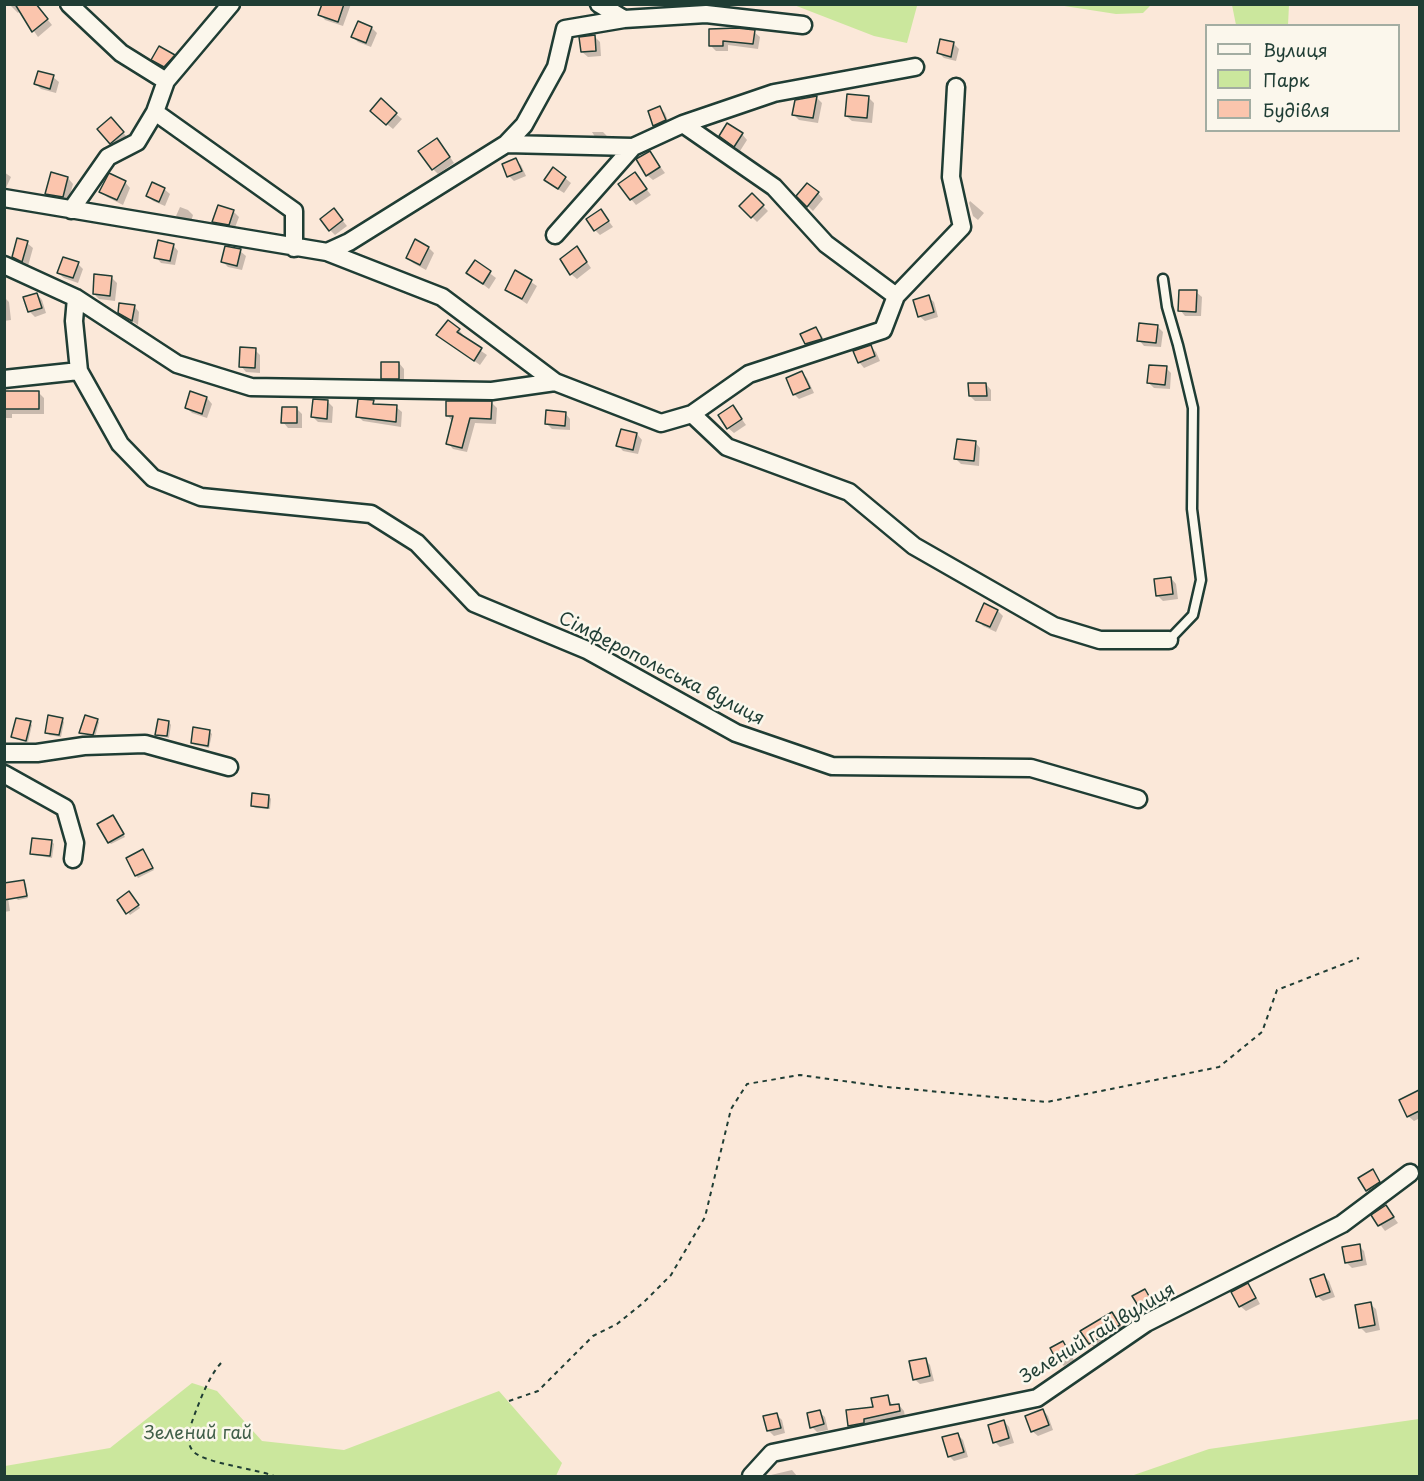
<!DOCTYPE html>
<meta charset="utf-8">
<style>
body{margin:0}
#map{position:relative;width:1424px;height:1481px;overflow:hidden;background:#fbe8d9;font-family:"Playpen Sans",sans-serif}
canvas{display:block}
.frame{position:absolute;inset:0;border:6px solid #1f3d34;pointer-events:none}
.legend{position:absolute;left:1205px;top:24px;width:195px;height:108px;box-sizing:border-box;background:#fbf7ec;border:2px solid #a3ada2;margin:0;padding:8px 10px;list-style:none;font-size:18px;color:#1f3d34}
.legend li{display:flex;align-items:center;gap:12px;height:30px}
.legend b{width:30px;border:2px solid #a3ada2}
</style>
<div id="map">
<canvas width="1424" height="1481"></canvas>
<div class="frame"></div>
<ul class="legend">
<li><b style="height:8px;background:#fbf7ec"></b>Вулиця</li>
<li><b style="height:16px;background:#cbe79d"></b>Парк</li>
<li><b style="height:16px;background:#fbc5ad"></b>Будівля</li>
</ul>
</div>
<script>
const g = document.querySelector('canvas').getContext('2d');
g.lineJoin = 'round';
function paint(path, color) {
  g.fillStyle = color;
  g.fill(path, 'evenodd');
}
function trace(path, color, width, dash) {
  g.strokeStyle = color;
  g.lineWidth = width;
  g.lineCap = dash ? 'butt' : 'round';
  g.setLineDash(dash || []);
  g.stroke(path);
}
function write(font, color, halo, rows, align = 'center') {
  g.font = font + ' "Playpen Sans",sans-serif';
  g.lineWidth = 5;
  g.setLineDash([]);
  g.textBaseline = 'middle';
  g.strokeStyle = halo;
  g.fillStyle = color;
  for (const [text, x, y, turn = 0] of rows) {
    g.save();
    g.translate(x, y);
    g.rotate((+turn || 0) * Math.PI / 180);
    g.textAlign = isNaN(turn) ? turn : align;
    if (halo) g.strokeText(text, 0, 0);
    g.fillText(text, 0, 0);
    g.restore();
  }
}
paint(new Path2D(`
 M784,5l138,-1v1l-5,1 -10,37 -33,-7 -80,-31z
 M1058,5h93l-8,8 -27,1z
 M1232,5h57l-1,20h-52z
 M192,1383l25,8 45,50 82,9 155,-59 63,72 -6,13h-551v-10l105,-18z
 M1419,1419v57h-288l78,-27z`), '#cbe79d');
paint(new Path2D(`
 M9,4h26l17,21 -14,12 -18,-26 -2,2z
 M321,4h30l-8,22 -18,-6 -5,-6 3,-9z
 M372,28l5,5 -6,14 -13,-5 -5,-5z
 M710,30l44,2 6,5 -2,12 -30,-4v6h-12l-6,-6z
 M594,36l6,6 1,14 -13,1 -6,-5z
 M953,43l6,6 -3,12 -12,-3 -5,-5z
 M174,56l5,5 -9,11 -17,-13z
 M53,77l6,5 -3,11 -15,-4 -6,-6z
 M816,97l6,6 -4,20 -19,-3 -5,-5z
 M869,98l5,5 -2,20 -20,-2 -6,-5z
 M660,108l5,5 5,13 -10,5 -5,-6 -5,-13z
 M396,114l6,5 -9,10 -16,-13z
 M116,125l12,13 -12,11 -5,-6z
 M592,132h11l6,6v3l-12,-1z
 M742,134l5,6 -7,11 -14,-10z
 M442,145l12,18 -16,11 -5,-5z
 M650,153l15,20 -12,7 -6,-5z
 M516,160l5,5 5,11 -12,5 -5,-5z
 M4,172l7,5 -7,15z
 M635,174l16,21 -15,10 -5,-6z
 M68,178l5,6 -5,18 -16,-3 -5,-5z
 M565,178l6,5 -7,10 -13,-8z
 M125,182l5,6 -7,17 -16,-8 -6,-5z
 M164,189l6,5 -5,12 -12,-5 -5,-5z
 M818,193l5,6 -10,12 -15,-15z
 M752,195l16,16 -11,11 -16,-16z
 M970,201l14,12 -6,7 -5,-4 -4,-13z
 M180,207l8,3 5,5 -2,7 -9,-1 -6,-5z
 M233,211l6,6 -5,13 -14,-3 -6,-5z
 M601,211l12,16 -13,8 -5,-5z
 M339,216l8,10 -12,9 -5,-5z
 M415,241l14,7 5,5 -8,17 -13,-7 -6,-6z
 M27,243l6,5 -5,18 -9,-4 -5,-5z
 M173,245l5,6 -3,14 -14,-2 -5,-6z
 M577,248l14,20 -14,11 -6,-5z
 M240,251l6,5 -4,14 -14,-3 -5,-5z
 M475,262l21,16 -7,11 -21,-16z
 M78,264l5,5 -5,14 -14,-5 -6,-5z
 M516,272l21,14 -10,18 -20,-14z
 M111,277l6,6 -2,18 -16,-2 -5,-5z
 M1196,292l6,5 -1,19h-16l-5,-6z
 M37,294l5,6 4,13 -11,4 -6,-6z
 M4,297l5,5 2,18 -7,1z
 M928,297l6,5 4,15 -13,4 -6,-5z
 M134,306l5,6 -1,13 -19,-13z
 M1157,326l6,6 -2,15 -17,-1 -5,-6z
 M816,328l5,6 5,10 -14,5 -5,-5 -5,-10z
 M459,330l5,6 -2,2 25,17 -7,10 -42,-30z
 M871,347l5,5 4,9 -16,7 -5,-6z
 M255,350l5,5v18l-14,-1 -5,-6z
 M399,363l5,6v15l-16,-1 -5,-5z
 M1166,368l5,5 -1,16 -16,-1 -5,-5z
 M802,373l5,5 7,15 -15,6 -5,-5z
 M986,384l5,6v11h-16l-5,-5z
 M4,392l35,1 5,5v16h-32v4h-8z
 M207,398l5,6 -5,14 -15,-5 -6,-6z
 M328,402l5,5 -1,16 -14,-1 -5,-5z
 M373,402l4,4 19,1 6,5 -1,15 -38,-6 -5,-5z
 M492,403l5,5 -1,16 -21,-1 -8,29 -14,-3 -5,-6 5,-21 -6,-7z
 M733,407l13,18 -12,8 -6,-5z
 M297,409l5,5v14h-14l-5,-6z
 M565,413l5,6v11l-18,-1 -5,-5z
 M637,434l5,6 -4,14 -15,-3 -5,-6z
 M975,442l5,6 -1,18 -18,-2 -5,-5z
 M1171,578l5,6 2,15 -15,2 -5,-5z
 M998,611l5,5 -7,16 -13,-6 -5,-6z
 M62,719l2,3 -3,15 -12,-2 -2,-3z
 M97,720l2,2 -4,15 -14,-4z
 M169,722l2,3 -2,13 -10,-2 -2,-2z
 M30,723l2,2 -4,17 -15,-6z
 M209,731l3,3 -3,14 -14,-3 -3,-2z
 M269,796l2,3 -1,10 -15,-1 -2,-3z
 M113,816l12,21 -14,7 -2,-2z
 M52,842l2,2 -2,14 -18,-3 -3,-2z
 M143,851l11,19 -16,8 -2,-3z
 M24,882l2,2 2,14 -10,2 -2,-2z
 M4,895l4,3 2,13 -6,1z
 M131,895l9,13 -10,7 -11,-15z
 M1418,1093l2,25 -6,3 -6,-5z
 M1373,1171l12,17 -12,8 -13,-17z
 M1386,1207l12,16 -13,8 -12,-16z
 M1359,1246l5,5 3,14 -15,3 -5,-5z
 M1324,1276l5,5 6,16 -12,4 -6,-5z
 M1247,1285l6,6 7,13 -14,7 -6,-5z
 M1145,1291l13,19 -10,6 -5,-5z
 M1370,1304l6,5 4,21 -14,3 -6,-6z
 M1112,1314l12,16 -29,19 -13,-18z
 M1062,1343l12,17 -10,6 -6,-6z
 M925,1359l5,6 4,16 -14,3 -6,-5z
 M887,1396l6,10 6,-1 5,6 1,6 -37,8 1,3 -14,2 -5,-5 25,-17z
 M1043,1410l5,6 5,14 -15,6 -6,-5z
 M819,1412l6,5 3,13 -11,2 -5,-5z
 M776,1414l6,6 3,13 -11,3 -6,-6z
 M1004,1421l5,6 5,16 -14,4 -5,-5z
 M958,1435l5,5 5,17 -14,4 -5,-5z
 M792,1470l5,6h-25l-1,-1z`), '#0003');
const building = new Path2D(`
 M15,4h21l12,15 -16,13z
 M322,4h22l-6,18 -20,-7z
 M358,21l14,6 -6,16 -15,-6z
 M737,28l18,2 -2,14 -30,-3v5h-14v-17z
 M595,35l1,16 -15,1 -2,-15z
 M940,39l14,3 -3,15 -14,-4z
 M159,46l16,9 -11,12 -13,-7z
 M38,71l16,4 -4,14 -16,-5z
 M847,94l22,2 -2,22 -22,-2z
 M817,96l-4,22 -21,-3 3,-15z
 M381,98l16,15 -11,12 -16,-14z
 M660,106l6,14 -13,6 -5,-15z
 M111,117l13,15 -14,12 -13,-15z
 M727,123l16,10 -9,14 -15,-11z
 M437,138l13,19 -18,13 -14,-19z
 M650,151l10,16 -14,9 -10,-17z
 M516,158l6,13 -15,6 -5,-13z
 M553,167l13,10 -8,12 -14,-9z
 M51,172l17,5 -5,20 -18,-3z
 M635,172l12,17 -17,11 -12,-16z
 M109,173l17,8 -9,19 -18,-8z
 M152,182l13,6 -6,14 -13,-6z
 M807,183l12,9 -12,15 -11,-11z
 M752,193l12,12 -13,13 -12,-12z
 M218,205l16,5 -5,15 -17,-3z
 M334,208l9,12 -14,11 -9,-12z
 M601,209l8,12 -15,10 -8,-12z
 M17,238l11,3 -6,21 -10,-5z
 M415,239l14,8 -9,18 -14,-7z
 M158,240l16,4 -4,17 -16,-3z
 M225,246l16,3 -4,17 -16,-4z
 M577,246l10,16 -17,13 -10,-16z
 M63,257l16,5 -6,16 -16,-5z
 M475,260l16,11 -8,13 -17,-11z
 M515,270l17,10 -10,19 -17,-9z
 M94,274l18,2 -2,20 -17,-2z
 M1179,290h18l-1,22 -18,-1z
 M37,293l5,15 -14,4 -5,-15z
 M929,295l5,17 -16,5 -5,-17z
 M119,303l16,2 -3,16 -14,-8z
 M448,320l12,9 -3,3 25,16 -8,13 -38,-26z
 M1139,323l19,2 -2,18 -19,-2z
 M816,327l6,12 -17,5 -5,-10z
 M871,345l4,11 -17,7 -5,-12z
 M240,347l16,1 -1,20 -16,-1z
 M381,362h18v17h-18z
 M1149,365l18,1 -2,19 -18,-2z
 M802,371l8,17 -17,7 -7,-17z
 M968,383h18l1,13h-18z
 M4,391h35v18h-35z
 M190,391l17,6 -5,17 -17,-6z
 M313,399l15,1 -1,19 -16,-2z
 M358,399l16,1 -1,4 24,1 -1,17 -40,-5z
 M446,401h46l-1,18 -21,-1 -8,30 -16,-4 7,-28h-7z
 M733,405l9,14 -15,10 -9,-14z
 M282,407h15v16h-16z
 M546,410l20,2 -1,14 -20,-2z
 M621,429l16,4 -4,17 -17,-4z
 M957,439l19,2 -2,20 -20,-2z
 M1171,577l2,17 -17,2 -2,-17z
 M984,603l14,7 -8,17 -14,-6z
 M48,715l15,3 -4,17 -14,-2z
 M85,715l13,4 -5,16 -14,-2z
 M16,718l15,3 -5,20 -15,-4z
 M158,719l11,2 -2,15 -12,-1z
 M193,727l17,3 -2,16 -17,-3z
 M252,793l17,2 -1,13 -17,-2z
 M113,815l11,19 -16,9 -11,-19z
 M32,838l20,2 -2,16 -20,-2z
 M143,849l10,19 -18,8 -9,-18z
 M24,880l3,16 -23,4v-17z
 M129,891l10,14 -13,9 -9,-14z
 M1419,1090v21l-12,6 -8,-17z
 M1373,1169l7,13 -14,9 -8,-13z
 M1386,1205l8,12 -16,9 -7,-11z
 M1360,1244l2,16 -17,3 -3,-16z
 M1324,1274l6,18 -14,5 -6,-18z
 M1248,1283l8,15 -17,9 -8,-15z
 M1145,1289l9,16 -12,7 -10,-16z
 M1371,1302l4,23 -16,3 -4,-23z
 M1112,1312l8,13 -31,19 -9,-13z
 M1063,1341l7,13 -13,7 -7,-13z
 M926,1358l4,18 -17,4 -4,-19z
 M888,1395l2,10 9,-1 1,7 -36,8v4l-16,3 -2,-16 27,-3 -2,-9z
 M1043,1409l6,16 -18,7 -6,-16z
 M820,1410l4,14 -14,4 -3,-15z
 M777,1413l4,15 -14,3 -4,-15z
 M1004,1420l5,18 -16,5 -5,-18z
 M958,1433l6,19 -16,5 -6,-20z`);
paint(building, '#fbc5ad');
trace(building, '#1f3d34', 1.5);
const service = new Path2D(`
 M1163,279l4,28 11,38 15,63 -1,101 9,71 -8,35 -24,25`);
const minor = new Path2D(`
 M69,4l52,49 45,28
 M599,4l25,15 82,-5 97,11
 M155,112l139,99v37
 M683,124l91,63 52,57 70,52
 M506,144l18,-19 32,-58 9,-38 59,-10
 M4,198l323,54 115,45 113,85
 M71,210l37,-53 29,-15 18,-30 11,-31 65,-77
 M555,235l78,-88
 M327,252l22,-10 157,-98 127,3 50,-23 91,-31 141,-26
 M4,265l72,33 101,66 74,23 241,4 63,-9 106,41 31,-9 57,-40 134,-44 13,-34 66,-69 -11,-50 5,-90
 M76,298l-2,23 5,50 41,73 33,34 48,19 170,17 46,29 57,60 113,47 149,83 96,33 199,2 107,31
 M4,379l75,-8
 M692,414l35,33 122,45 65,54 140,80 46,14h69
 M4,753h33l47,-7 61,-2 84,23
 M4,774l61,34 10,35 -2,16
 M751,1476l21,-23 265,-55 109,-75 196,-99 68,-51`);
trace(service, '#1f3d34', 13);
trace(minor, '#1f3d34', 21);
trace(new Path2D(`
 M221,1363c-13,15 -20,35 -27,53 -4,12 -10,26 0,36 11,11 62,17 80,24
 M509,1401l29,-10 55,-55 24,-12 26,-21 28,-28 34,-58 26,-108 16,-25 53,-9 87,12 160,15 172,-35 43,-35 15,-42 82,-32`), '#1f3d34', 2, [4.5, 4.5]);
trace(service, '#fbf7ec', 8);
trace(minor, '#fbf7ec', 16);
write('18px', '#1f3d34', '#fbf7ec', [
 ["Сімферопольська вулиця",661,669,27],
 ["Зелений гай вулиця",1098,1334,-31]
]);
write('18px', '#415f49', '#fbf7ec', [
 ["Зелений гай",198,1434]
]);
</script>
